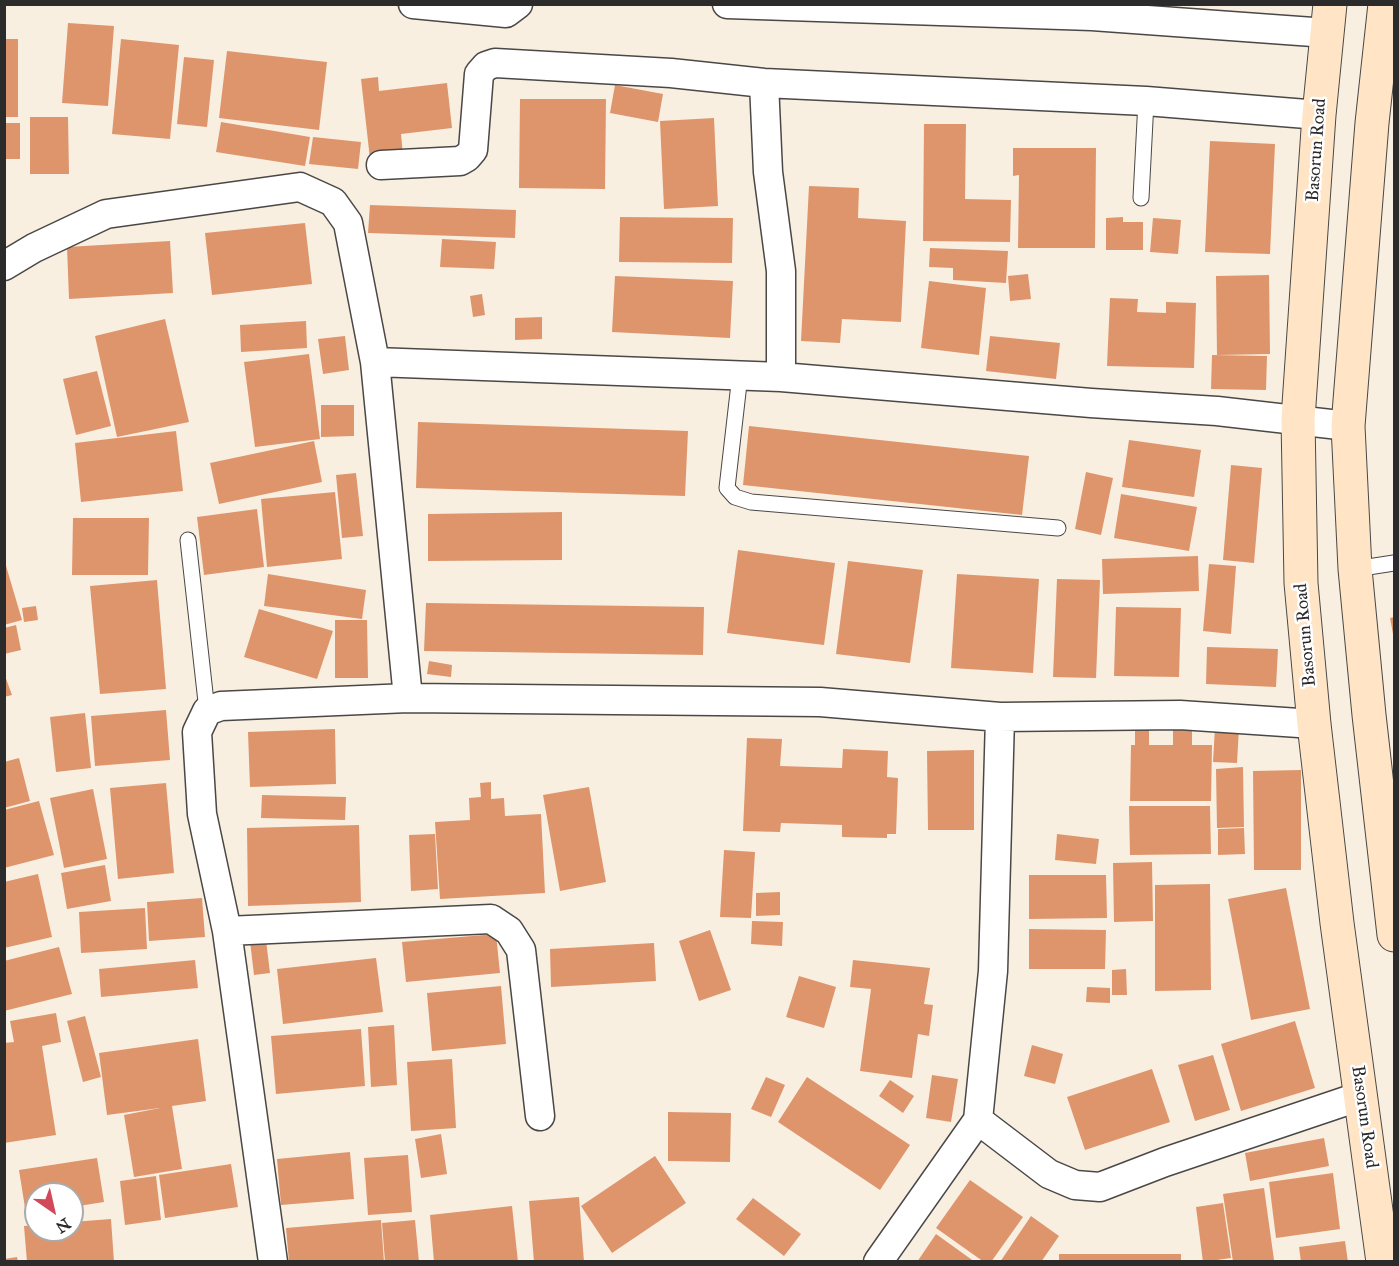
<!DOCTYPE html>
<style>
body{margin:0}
#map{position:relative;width:1399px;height:1266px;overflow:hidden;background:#f9efe1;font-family:"IM FELL Great Primer",serif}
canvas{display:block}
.frame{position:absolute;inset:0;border:6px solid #2b2b2b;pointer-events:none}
.north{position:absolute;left:24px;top:1182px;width:60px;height:60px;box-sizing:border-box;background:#fff;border:2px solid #aaa;border-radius:50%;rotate:146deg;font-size:16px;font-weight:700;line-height:24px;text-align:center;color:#2b2b2b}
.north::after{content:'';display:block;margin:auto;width:21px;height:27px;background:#d1495b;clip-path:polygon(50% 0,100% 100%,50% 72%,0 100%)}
</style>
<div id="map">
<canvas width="1399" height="1266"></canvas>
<div class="frame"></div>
<div class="north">N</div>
</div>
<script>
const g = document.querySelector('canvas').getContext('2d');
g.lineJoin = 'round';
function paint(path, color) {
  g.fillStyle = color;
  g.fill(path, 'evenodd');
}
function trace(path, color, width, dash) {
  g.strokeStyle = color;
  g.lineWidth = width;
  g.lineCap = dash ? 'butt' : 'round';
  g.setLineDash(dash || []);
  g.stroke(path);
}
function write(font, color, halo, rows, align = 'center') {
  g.font = font + ' "IM FELL Great Primer",serif';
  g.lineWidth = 5;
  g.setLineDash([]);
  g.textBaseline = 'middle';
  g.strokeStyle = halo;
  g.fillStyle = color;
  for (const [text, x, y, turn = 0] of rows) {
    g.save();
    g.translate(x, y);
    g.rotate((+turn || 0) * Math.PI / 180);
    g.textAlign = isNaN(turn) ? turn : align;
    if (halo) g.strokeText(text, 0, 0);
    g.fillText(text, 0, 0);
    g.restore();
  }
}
paint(new Path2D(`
 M68,23l46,3 -6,80 -46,-3z
 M4,39h14v78h-14z
 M121,39l58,6 -9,94 -58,-5z
 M227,51l100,11 -8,68 -100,-12z
 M184,57l30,3 -7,67 -30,-3z
 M378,77l1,14 68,-8 5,45 -51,6 2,21 -33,4 -9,-80z
 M615,85l48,9 -5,28 -48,-9z
 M520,99h86l-1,90 -86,-1z
 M30,117h38l1,57h-39z
 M714,118l4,88 -54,3 -4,-88z
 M221,122l89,15 -5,29 -89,-14z
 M4,123h16v36h-16z
 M924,124h42l-1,75 46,1 -1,42 -87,-1z
 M313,137l48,5 -3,27 -49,-5z
 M1210,141l65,3 -5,110 -65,-2z
 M1013,148h83l-1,100h-77l1,-73 -6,1z
 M809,186l50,2 -1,30 48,3 -5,101 -59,-3 -2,24 -39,-2z
 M370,205l146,5 -1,28 -147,-5z
 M620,217l113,1 -1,45 -113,-1z
 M1123,217v5h20v28h-37v-32z
 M1153,218l28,2 -3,34 -28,-2z
 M305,223l7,61 -100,11 -7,-62z
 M442,239l54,3 -2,27 -54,-2z
 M170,241l3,52 -104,6 -2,-52z
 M930,248l78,3 -2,32 -53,-3v-12l-24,-1z
 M1028,274l3,25 -21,2 -2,-25z
 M1269,275l1,79 -53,1 -1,-79z
 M615,276l118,5 -3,57 -118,-6z
 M929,281l57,7 -7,67 -58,-7z
 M482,294l3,21 -12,2 -3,-21z
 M1110,298l28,1 -1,13 29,1v-11l30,1 -2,65 -87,-2z
 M542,317v22l-27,1v-22z
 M165,319l24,103 -72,15 -22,-101z
 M306,321l1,27 -66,4 -1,-27z
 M345,336l4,34 -26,4 -5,-35z
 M990,336l70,7 -4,36 -70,-8z
 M309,354l11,85 -65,8 -11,-85z
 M1212,355l55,1 -1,34 -55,-1z
 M97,371l14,55 -35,9 -13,-56z
 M321,405h33v31l-33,1z
 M418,422l270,9 -3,65 -269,-8z
 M749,426l280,30 -7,59 -279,-30z
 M176,431l7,60 -102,11 -6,-59z
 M1129,440l72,10 -7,47 -72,-10z
 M314,441l8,41 -103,22 -9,-41z
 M1231,465l31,3 -8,95 -31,-3z
 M1086,472l27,6 -12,57 -26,-6z
 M356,473l7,63 -21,2 -6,-63z
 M335,492l7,67 -75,8 -6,-68z
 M1121,494l76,13 -8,44 -75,-13z
 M257,509l7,58 -60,8 -7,-58z
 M562,512v48l-134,1v-47z
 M73,518h76l-1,57h-76z
 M738,550l97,13 -11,82 -97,-12z
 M1198,556l1,35 -96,3 -1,-35z
 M4,559l18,61 -18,5z
 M848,561l75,9 -13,93 -74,-9z
 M1209,564l27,2 -5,68 -28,-3z
 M268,574l98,16 -4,29 -98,-13z
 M957,574l82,5 -6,94 -82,-5z
 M1057,579l43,1 -4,98 -43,-1z
 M157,580l9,109 -66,5 -10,-108z
 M426,603l278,4 -1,48 -279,-4z
 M36,606l2,14 -14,2 -2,-14z
 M1116,607l65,1 -2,69 -65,-1z
 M259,609l74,22 -16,48 -73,-22z
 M1394,617v17h-1l-3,-16z
 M335,620h32l1,58h-33z
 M16,625l5,25 -17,4v-26z
 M1207,647l71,2 -2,38 -70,-3z
 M429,661l23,4 -1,12 -24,-3z
 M4,673l8,22 -8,2z
 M166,710l4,50 -75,6 -4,-50z
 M85,713l6,55 -35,4 -6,-55z
 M1215,727l24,1 -2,35 -24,-1z
 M1135,728h14v17h24v-16h19v16h20l-1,56h-81l1,-56h4z
 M335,729l1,55 -86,3 -2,-55z
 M747,738l35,1 -2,27 62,2 1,-19 45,2 -1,26 11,1 -2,56h-9v4l-45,-1v-12l-61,-2 -1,9 -37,-1z
 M974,750v80h-46l-1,-79z
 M19,758l11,43 -26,7v-46z
 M1243,767l1,60 -27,1 -1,-59z
 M1301,770v100h-47l-1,-99z
 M491,782v17l13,-1 1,18 36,-2 4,79 -105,6 -5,-77 35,-2 -1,-22 12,-1 -1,-14z
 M166,783l8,90 -56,6 -8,-91z
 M589,787l17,95 -46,9 -17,-96z
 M93,789l14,70 -43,9 -14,-70z
 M262,795l84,2 -1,23 -84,-2z
 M39,801l15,54 -50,13v-58z
 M1129,806h81l1,48 -81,1z
 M359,825l2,77 -113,4 -1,-78z
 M1244,828l1,26 -27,1v-26z
 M435,834l3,55 -27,2 -2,-56z
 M1057,834l42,5 -3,25 -41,-4z
 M724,850l31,2 -4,66 -31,-1z
 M1152,862l1,59 -39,1 -1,-59z
 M105,865l6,36 -44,8 -6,-36z
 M38,874l14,63 -48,11v-66z
 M1029,875h77l1,43 -78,1z
 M1210,884l1,106 -56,1v-106z
 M1286,888l24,121 -59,11 -23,-121z
 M780,892v23l-24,1v-23z
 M202,898l3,39 -56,4 -2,-39z
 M145,908l2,41 -66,4 -2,-41z
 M752,921l31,1 -1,24 -31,-2z
 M1029,929l77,1 -1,39h-76z
 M710,930l21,60 -32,11 -20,-60z
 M496,934l4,39 -94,9 -4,-40z
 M266,940l4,33 -16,2 -4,-34z
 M654,943l2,38 -105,6 -1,-38z
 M59,947l13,47 -68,17v-50z
 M376,958l7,54 -100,12 -6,-55z
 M195,960l3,28 -97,9 -2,-28z
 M853,960l77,8 -6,36 9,1 -4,31 -11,-2 -6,44 -52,-7 11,-82 -21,-2z
 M1126,969l1,26h-15v-25z
 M799,976l37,11 -12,41 -38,-11z
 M501,986l5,58 -74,7 -5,-58z
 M1087,987l23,1v15l-24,-1z
 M56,1013l5,29 -19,4 14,89 -52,8v-100l10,-1 -4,-21z
 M85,1016l16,61 -18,5 -16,-61z
 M1295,1021l20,67 -74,23 -20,-67z
 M394,1025l3,60 -26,2 -3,-60z
 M361,1029l4,57 -89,8 -5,-58z
 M198,1039l8,62 -34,5 10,63 -48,8 -10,-62 36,-7 -53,7 -8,-62z
 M1032,1045l31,9 -8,30 -31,-8z
 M1213,1055l17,55 -35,11 -17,-56z
 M452,1059l4,69 -45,3 -4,-69z
 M1152,1069l18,53 -85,28 -18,-53z
 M932,1075l26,4 -7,43 -25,-4z
 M766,1077l19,8 -14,32 -20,-8z
 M807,1077l103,68 -30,45 -102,-68z
 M890,1080l24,16 -11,17 -24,-17z
 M668,1112l63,1 -1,49 -62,-1z
 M441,1134l6,40 -26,4 -6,-39z
 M1324,1138l5,28 -79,15 -5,-28z
 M350,1152l4,47 -73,6 -4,-46z
 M408,1155l4,57 -44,3 -4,-57z
 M655,1156l31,47 -74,50 -31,-47z
 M97,1158l7,44 -32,5v-13h-36v19l-10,1 -7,-44z
 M231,1164l7,43 -73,11 -6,-43z
 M1333,1173l7,56 -64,9 -7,-56z
 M156,1176l5,44 -36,5 -5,-44z
 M970,1180l53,37 -32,45h-7l-48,-34z
 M1264,1188l10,72 -41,2 -10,-68z
 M579,1197l5,65h-50l-5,-61z
 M753,1198l48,36 -17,22 -48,-37z
 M1223,1203l8,55 -28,4 -7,-55z
 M512,1206l6,56h-84l-4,-47z
 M1031,1216l28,20 -18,26h-41z
 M111,1219l3,43h-87l-3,-36 12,-1v5h36v-8z
 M381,1220l3,42h-95l-3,-34z
 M415,1220l4,42h-34l-3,-39z
 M936,1234l39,28h-58z
 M1345,1241l3,21h-47l-2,-15z
 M1059,1254h122v8h-122z
 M17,1257l1,5h-14v-3z`), '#de956c');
const lane = new Path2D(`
 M1141,198l5,-97
 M740,375l-13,113 8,9 16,5 307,26
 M188,540l19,171
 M1355,569l39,-6`);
const street = new Path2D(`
 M413,4l93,9 12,-9
 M727,4l365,12 235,17
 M764,83l4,89 13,99v106
 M381,165l79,-4 7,-4 6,-7 6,-76 7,-8 9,-3 176,10 93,10 382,18 173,14
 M4,266l30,-18 72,-34 194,-27 33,15 15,21 27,139 33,336
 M375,362l406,15 310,26 126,8 131,15
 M227,931l264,-12 18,12 12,19 19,166
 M978,1120l71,54 26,11 25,2 65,-25 196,-66
 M273,1262l-46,-331 -25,-117 -5,-82 10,-21 14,-5 187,-8 412,4 180,15 180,-2 134,9
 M878,1262l100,-142 15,-149 7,-254`);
const secondary = new Path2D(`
 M1330,4l-11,111 -21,304 3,164 13,141 23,199 46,339
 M1385,4l-13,119 -24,303 7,143 14,146 25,220`);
trace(lane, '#4a4846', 17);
trace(street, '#4a4846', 31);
trace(secondary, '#4a4846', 35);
trace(lane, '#fff', 15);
trace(street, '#fff', 28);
trace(secondary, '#ffe4c6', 33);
write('18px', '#2b2b2b', '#fff', [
 ["Basorun Road",1317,150,-86],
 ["Basorun Road",1306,635,-95],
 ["Basorun Road",1364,1117,82]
]);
</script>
